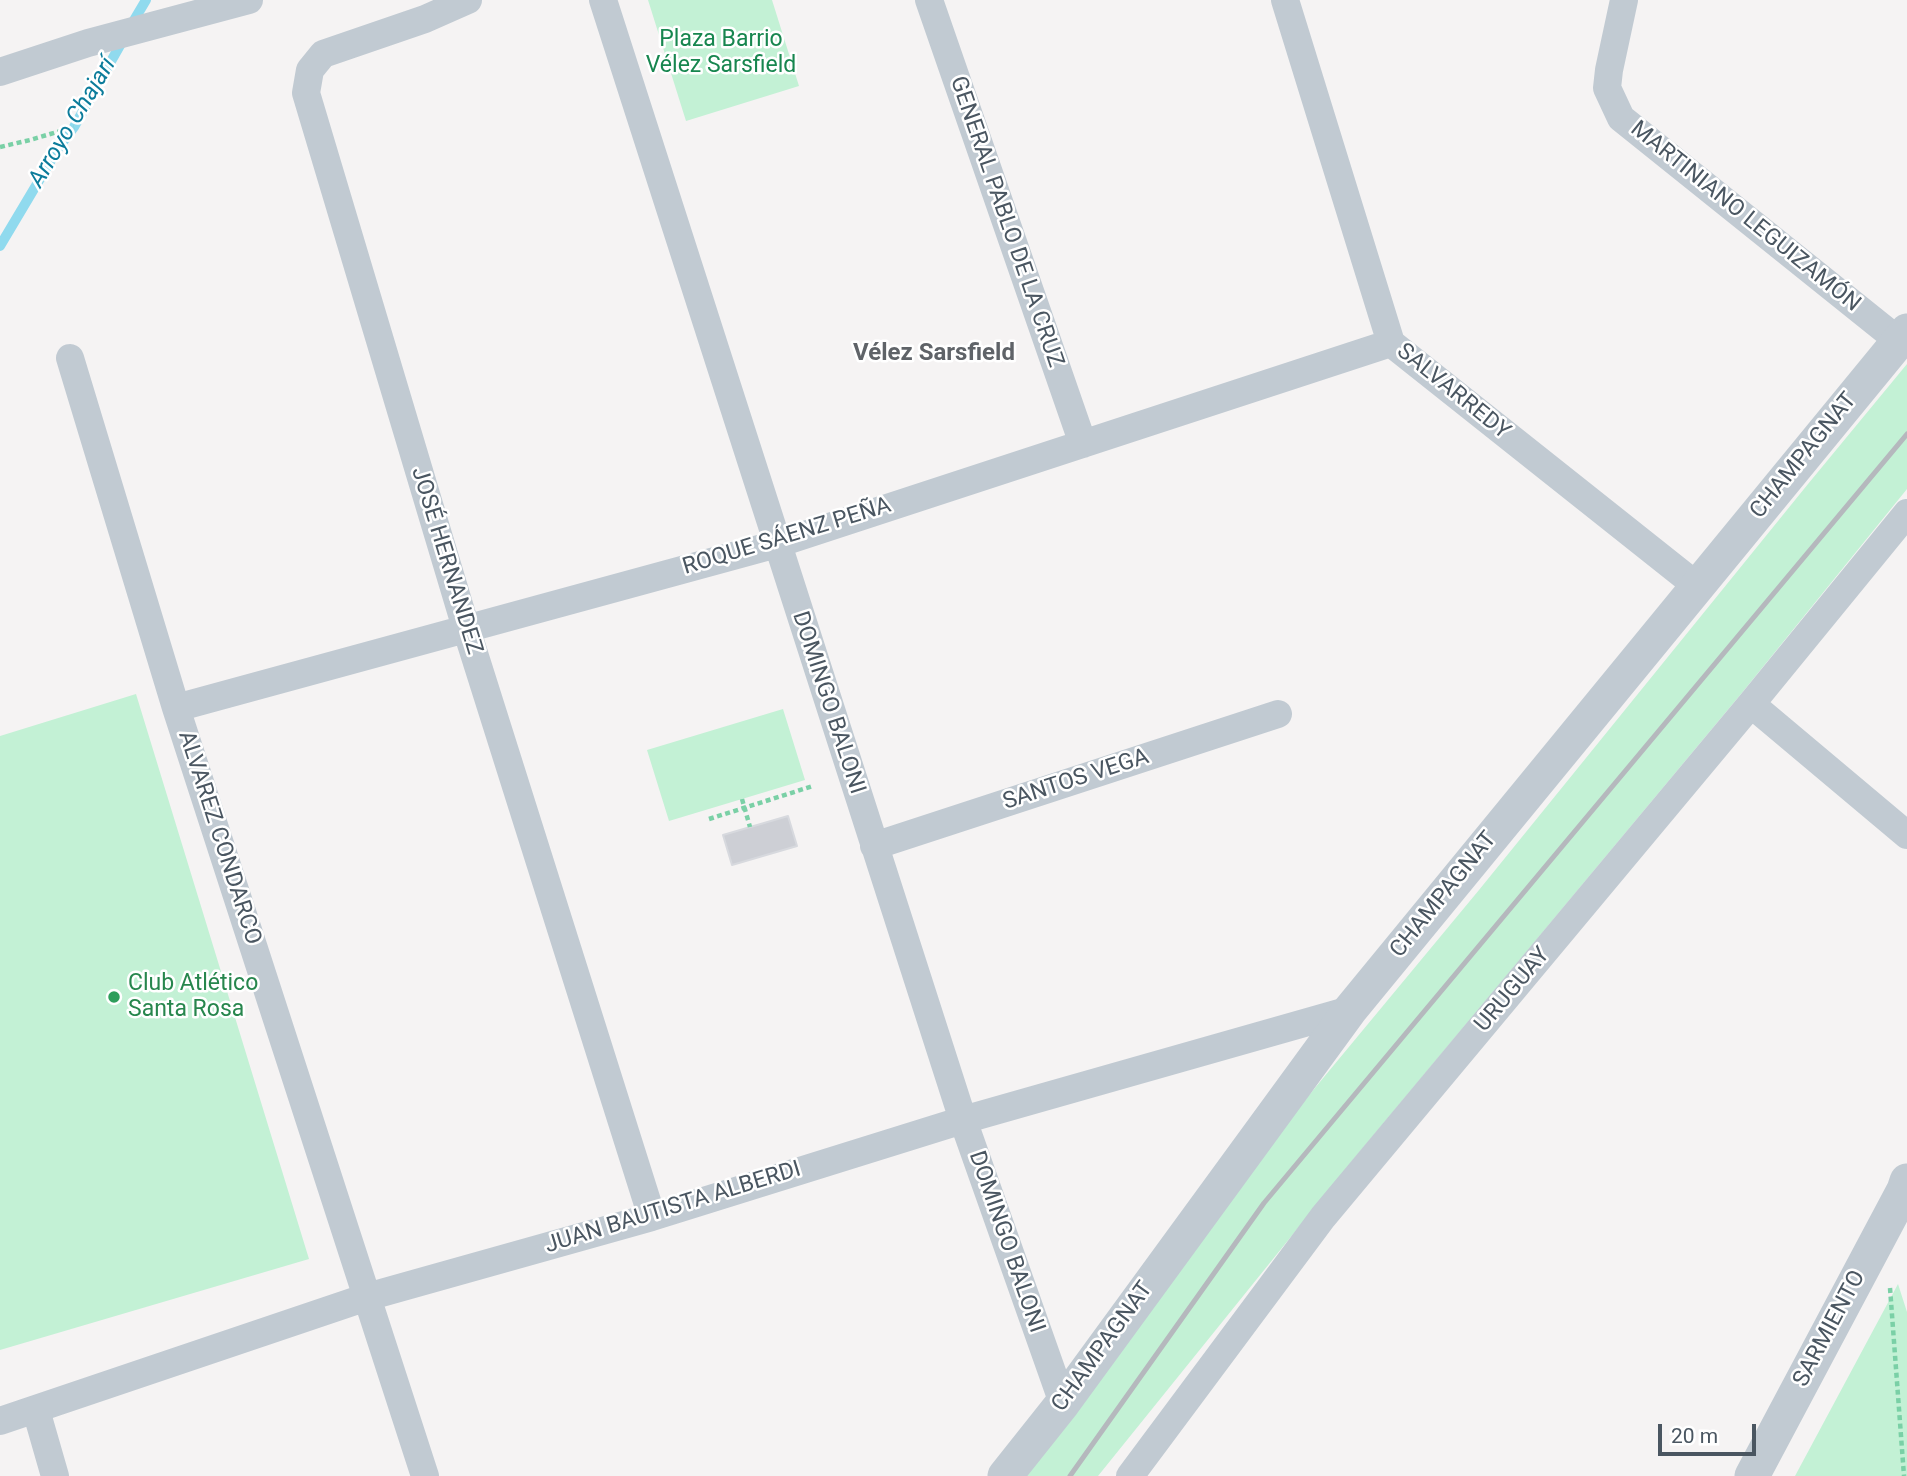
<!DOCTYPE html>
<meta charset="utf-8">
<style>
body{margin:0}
#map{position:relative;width:1907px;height:1476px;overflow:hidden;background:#f5f3f3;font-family:Roboto,sans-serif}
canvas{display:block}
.scale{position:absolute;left:1658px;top:1424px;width:98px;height:32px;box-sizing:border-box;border:4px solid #4a5661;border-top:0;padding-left:9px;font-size:21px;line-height:24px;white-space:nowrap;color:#4a5661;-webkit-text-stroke:5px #fff;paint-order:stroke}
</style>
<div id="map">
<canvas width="1907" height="1476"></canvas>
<div class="scale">20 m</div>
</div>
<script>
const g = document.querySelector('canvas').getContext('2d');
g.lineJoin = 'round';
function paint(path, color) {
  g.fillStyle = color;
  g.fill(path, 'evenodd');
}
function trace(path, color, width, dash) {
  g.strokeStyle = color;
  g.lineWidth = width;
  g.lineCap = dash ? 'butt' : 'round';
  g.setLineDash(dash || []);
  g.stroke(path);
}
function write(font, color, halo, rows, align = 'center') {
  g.font = font + ' Roboto,sans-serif';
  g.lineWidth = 5;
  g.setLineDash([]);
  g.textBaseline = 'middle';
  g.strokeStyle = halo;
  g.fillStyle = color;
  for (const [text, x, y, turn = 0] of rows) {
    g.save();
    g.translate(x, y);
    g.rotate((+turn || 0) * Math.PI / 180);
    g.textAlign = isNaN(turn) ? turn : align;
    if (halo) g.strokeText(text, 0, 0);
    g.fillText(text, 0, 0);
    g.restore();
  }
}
paint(new Path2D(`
 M648,0h124l27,86 -113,35z
 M1907,364v125l-166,205 -389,467 -254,315h-92l226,-288 247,-298 329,-406z
 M136,694l173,565 -309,91v-614z
 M783,709l22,71 -136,41 -22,-71z
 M1898,1284l9,28v164h-112z`), '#c3f1d5');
trace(new Path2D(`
 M130,27l16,-27
 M0,246l59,-99 15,-20 49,-87`), '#90daee', 10);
const building = new Path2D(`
 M788,816l9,30 -65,19 -9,-30z`);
paint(building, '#cdcfd5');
trace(building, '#d7d9de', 2);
trace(new Path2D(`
 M0,147l30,-7 44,-13
 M742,799l8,28
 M709,819l104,-33
 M1890,1288l14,188`), '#7ad0a6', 4.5, [5, 3.5]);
trace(new Path2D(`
 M468,0l-43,19 -102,35 -13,16 -4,23 160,535 186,589
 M603,0l360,1120 100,283
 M929,0l154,444
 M1285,0l106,343 306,243
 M1624,0l-15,70 -2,18 14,30 278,223
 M0,72l88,-29 161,-43
 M70,358l106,350 249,768
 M1751,704l156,131
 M176,708l601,-164 614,-201
 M874,846l404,-132
 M36,1410l19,66
 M0,1421l367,-124 285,-80 311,-97 387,-110
 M1130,1476l193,-259 428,-513 156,-191`), '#c1cad2', 28);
trace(new Path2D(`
 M1005,1476l58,-73 287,-393 557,-679
 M1752,1476l152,-286 3,-9`), '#c1cad2', 35);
trace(new Path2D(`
 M1070,1476l194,-273 643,-769`), '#b5b8bd', 5);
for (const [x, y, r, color] of [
 [114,997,7,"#2e9e5b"]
]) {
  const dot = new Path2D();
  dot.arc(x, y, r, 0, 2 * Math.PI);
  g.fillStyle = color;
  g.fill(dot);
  trace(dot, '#fff', 2.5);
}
write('23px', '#17864f', '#fff', [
 ["Plaza Barrio",721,40],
 ["Vélez Sarsfield",721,66]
]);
write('23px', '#4a5661', '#fff', [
 ["MARTINIANO LEGUIZAMÓN",1745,217,39],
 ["GENERAL PABLO DE LA CRUZ",1006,222,71],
 ["SALVARREDY",1453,392,39],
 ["CHAMPAGNAT",1804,456,-51],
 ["ROQUE SÁENZ PEÑA",787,537,-17],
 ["JOSÉ HERNANDEZ",446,561,73],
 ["DOMINGO BALONI",828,703,72],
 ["SANTOS VEGA",1076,780,-18],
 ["ALVAREZ CONDARCO",219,838,72],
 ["CHAMPAGNAT",1444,895,-51],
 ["URUGUAY",1513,990,-50],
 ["JUAN BAUTISTA ALBERDI",673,1208,-17],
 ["DOMINGO BALONI",1006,1242,71],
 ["SARMIENTO",1830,1329,-62],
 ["CHAMPAGNAT",1103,1347,-54]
]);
write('23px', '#27864d', '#fff', [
 ["Club Atlético",128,984],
 ["Santa Rosa",128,1010]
], 'left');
write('italic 24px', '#0c7c9b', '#fff', [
 ["Arroyo Chajarí",73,123,-59]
]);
write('bold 24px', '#5f6368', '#fff', [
 ["Vélez Sarsfield",934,354]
]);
</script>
